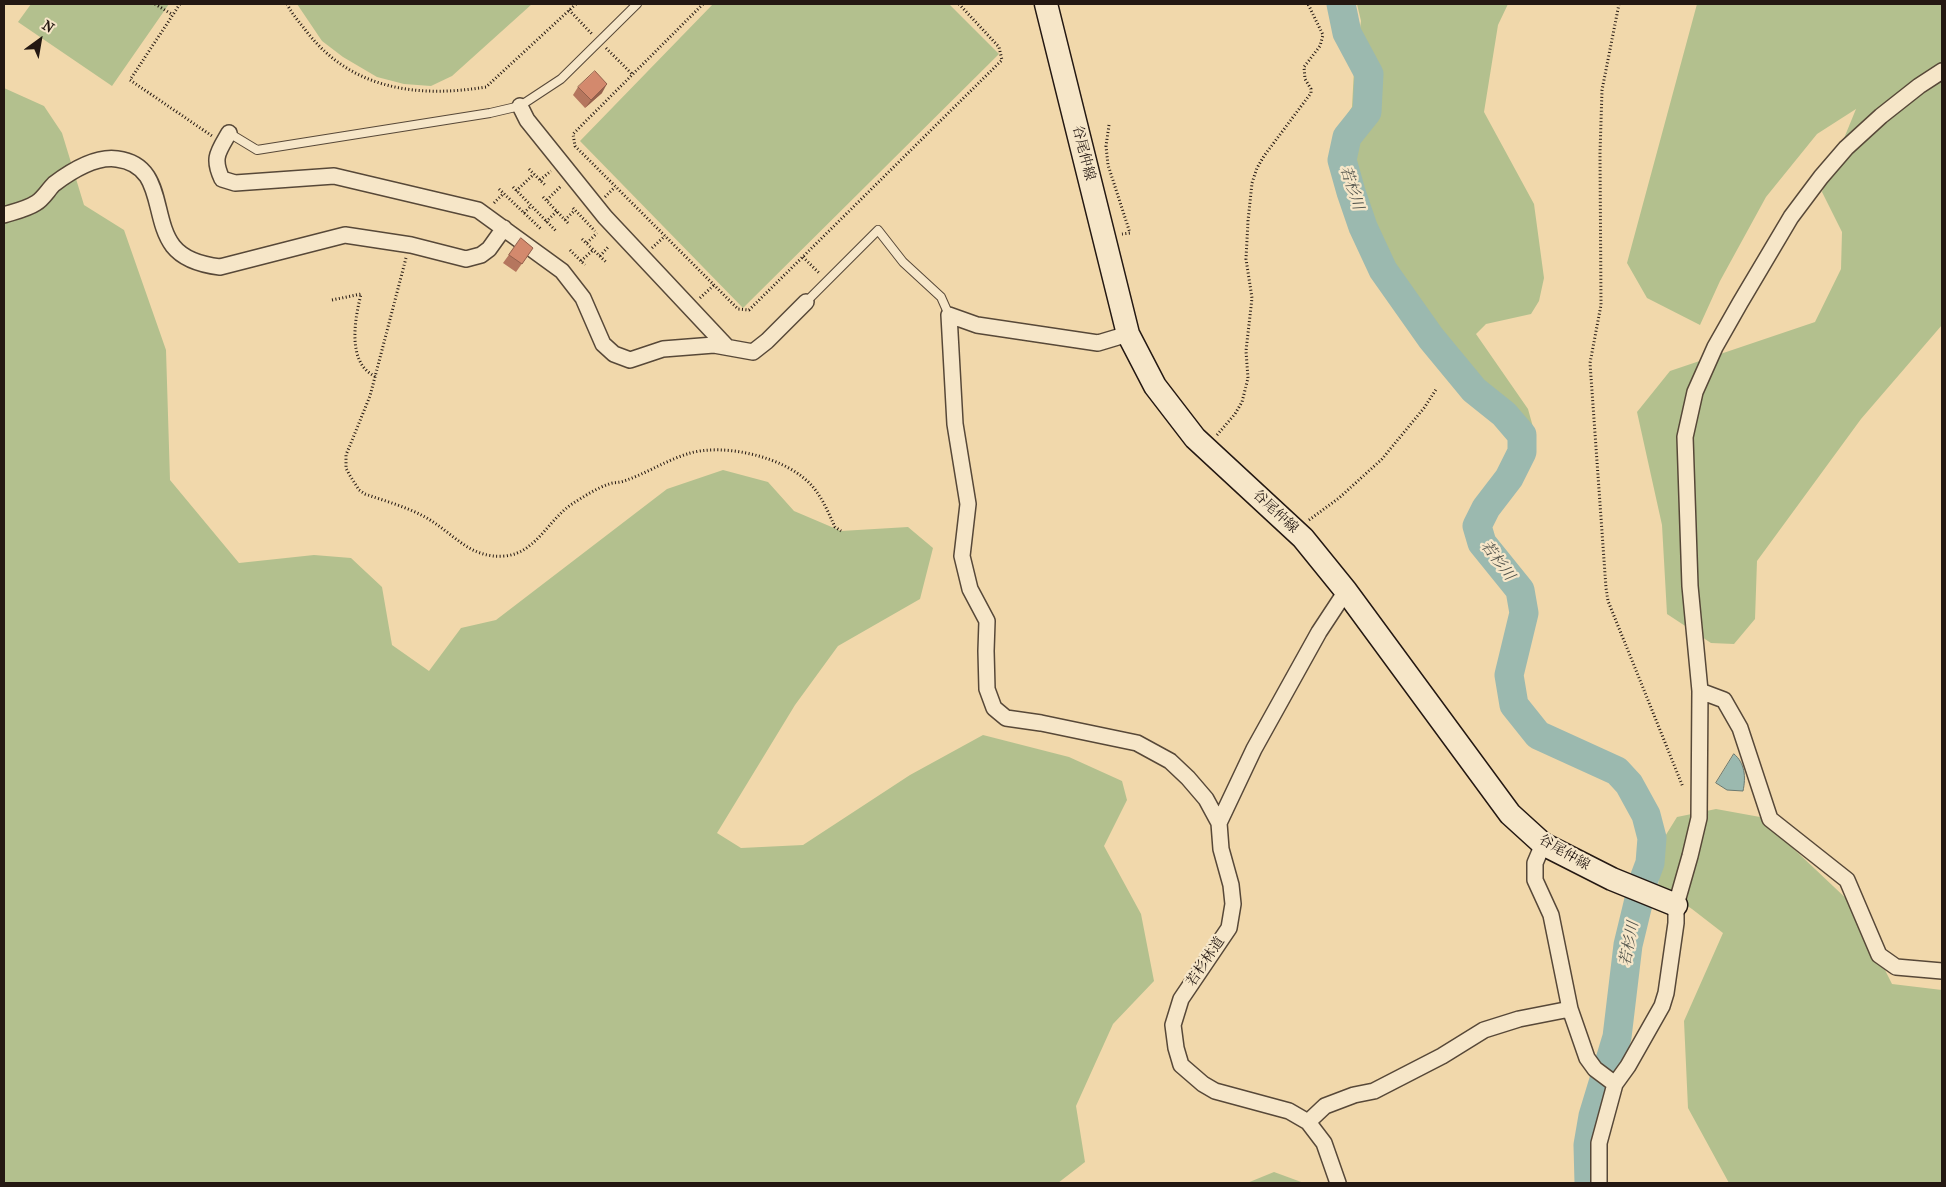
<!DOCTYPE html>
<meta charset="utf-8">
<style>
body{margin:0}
#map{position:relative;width:1946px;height:1187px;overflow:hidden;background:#f1d8ab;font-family:"IM FELL French Canon",serif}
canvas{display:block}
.frame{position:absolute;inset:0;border:5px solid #241812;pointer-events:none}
.north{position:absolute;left:15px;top:15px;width:50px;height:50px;-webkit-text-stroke:4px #f6e6c8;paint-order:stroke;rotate:32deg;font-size:14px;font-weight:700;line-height:20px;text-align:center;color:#241812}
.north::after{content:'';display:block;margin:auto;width:18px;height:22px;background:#241812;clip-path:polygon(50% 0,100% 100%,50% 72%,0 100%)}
</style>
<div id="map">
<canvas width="1946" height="1187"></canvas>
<div class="frame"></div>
<div class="north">N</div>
</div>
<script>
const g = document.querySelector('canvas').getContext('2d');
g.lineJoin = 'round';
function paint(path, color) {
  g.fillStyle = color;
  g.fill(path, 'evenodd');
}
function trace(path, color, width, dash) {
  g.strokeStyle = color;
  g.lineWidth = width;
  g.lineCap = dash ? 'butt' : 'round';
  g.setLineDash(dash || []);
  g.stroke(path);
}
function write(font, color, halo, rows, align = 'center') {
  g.font = font + ' "IM FELL French Canon","Noto Serif JP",serif';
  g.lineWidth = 4.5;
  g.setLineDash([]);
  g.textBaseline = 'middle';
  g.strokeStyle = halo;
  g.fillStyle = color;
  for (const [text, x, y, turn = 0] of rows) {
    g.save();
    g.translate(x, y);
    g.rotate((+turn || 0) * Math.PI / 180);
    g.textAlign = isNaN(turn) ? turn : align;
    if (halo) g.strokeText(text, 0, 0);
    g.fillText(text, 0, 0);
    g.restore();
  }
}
paint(new Path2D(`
 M31,4h138l-57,82 -94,-64z
 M297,4h235l-80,72 -21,10 -27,-2 -27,-7 -34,-20 -21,-16z
 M713,4h236l50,50 -256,254 -163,-167z
 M1357,4h151l-10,21 -14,87 50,92 10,74 -5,23 -8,13 -45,10 -10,10 52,75 5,18 -54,-18 -102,-131 -41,-146 16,-25 2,-37 7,-49z
 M1697,4h245v321l-81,94 -104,142 -2,58 -21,25 -23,-1 -44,-29 -5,-89 -25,-113 33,-41 145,-49 26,-53 1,-37 -20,-40 34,-83 -39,25 -51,63 -46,84 -20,44 -53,-27 -20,-35z
 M4,88l40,18 18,27 22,72 40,25 42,120 4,130 69,83 75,-8 37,3 31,29 10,58 37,26 32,-43 35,-8 171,-131 56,-19 45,12 26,29 47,20 67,-4 25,21 -13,51 -82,47 -43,59 -78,128 24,15 62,-3 107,-70 73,-40 86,22 53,24 5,19 -23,46 37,68 13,67 -41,43 -37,82 9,56 -27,21h-1054z
 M1716,809l44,8 92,87 40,80 50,6v193h-213l-41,-75 -4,-87 39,-88 -31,-24 -34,-23 6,-48 13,-21z
 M1274,1172l30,11h-57z`), '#b3c08e');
const water = new Path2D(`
 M1734,754c11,9 12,23 9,37l-16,-1 -11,-7z`);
paint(water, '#9bb9af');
trace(water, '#6b7970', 1);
trace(new Path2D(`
 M1341,4l6,29 22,41 -2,38 -20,25 -5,23 9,32 12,35 20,43 48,68 43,52 30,24 18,21v17l-13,26 -23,30 -9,18 5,17 38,47 4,23 -15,62 5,30 24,30 79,36 12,13 17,31 6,23 -2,25 -6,16 -16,66 -11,92 -24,79 -5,29 1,38`), '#9bb9af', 29);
const lane = new Path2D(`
 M229,133l28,17 233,-37 30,-7 41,-27 76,-75
 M806,302l72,-72 25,32 38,35 8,18`);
const street = new Path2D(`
 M520,106l7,14 78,97 122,130
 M229,133c-11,19 -17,25 -7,46l13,4 99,-7 144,34 84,61 21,27 20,46 11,10 16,6 33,-11 51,-4 39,7 14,-11 39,-39
 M4,215c9,-3 23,-6 32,-12 7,-4 12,-13 18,-19 16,-12 42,-28 63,-25 48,6 34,58 56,87 11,14 30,19 47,21l125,-32 66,10 55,14 15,-4 8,-6 15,-21
 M1128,334l-30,9 -121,-18 -28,-10 6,109 13,80 -6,52 8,33 17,32 -1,30 1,38 7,19 12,10 35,5 96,20 33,18 18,17 18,21 13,24
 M1700,691l24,9 16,28 30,91 77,61 32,75 17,12 46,4
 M1543,844l-8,19v17l16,35 19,94 17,49 8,11 20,15
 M1308,1122l17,-16 29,-11 20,-4 68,-35 42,-26 35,-11 51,-10
 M1338,1183l-14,-40 -16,-21 -19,-11 -74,-20 -12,-7 -22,-19 -5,-17 -3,-23 8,-26 48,-71 4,-24 -2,-19 -10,-36 -2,-26 35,-74 65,-117 27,-41
 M1599,1183v-40l16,-59 13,-18 34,-60 4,-13 10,-70v-18l14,-49 9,-38 1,-127 -10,-105 -5,-149 10,-45 20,-45 25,-44 51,-86 30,-40 25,-29 35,-32 38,-30 23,-15`);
const secondary = new Path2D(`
 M1046,4l82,330 27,52 40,52 108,100 43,53 164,223 33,30 69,35 64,26`);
trace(lane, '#574838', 10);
trace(street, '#574838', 18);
trace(secondary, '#241812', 25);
trace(new Path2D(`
 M155,4l18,11
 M180,4l-50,76 82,56
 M287,4c5,10 13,19 20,28 45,58 111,66 179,55l90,-83
 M703,4l-130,130 2,12 163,163 11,1 253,-250 -3,-13 -40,-43
 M1619,4l-17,86 -2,63 1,152 -11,58 16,225 2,13 75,186
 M569,10l24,25
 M606,48l26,26
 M1109,125l-3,21 2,19 22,68 -8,1
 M529,169l16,16
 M540,180l11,-9
 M513,187l44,45
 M499,189l43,41
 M516,191l18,-17
 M543,197l26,27
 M605,197l10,-10
 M547,200l14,-14
 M494,203l10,-10
 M573,208l22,23
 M524,213l7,-7
 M565,220l10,-10
 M546,222l11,-11
 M582,239l24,23
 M587,243l10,-10
 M652,248l13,-12
 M570,250l15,15
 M600,256l9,-10
 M803,257l17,17
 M406,258l-36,138 -24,59v13l3,6 10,16 6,4c20,7 42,13 60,23 29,16 44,42 80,39 31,-3 43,-36 67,-52 11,-7 25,-16 37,-20 5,-2 10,-1 15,-3 21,-7 41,-20 63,-27 36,-12 101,3 126,33 10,12 16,27 22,40l6,4
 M581,261l12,-11
 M700,298l14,-13
 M332,300l29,-6c-6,25 -15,69 15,83
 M1217,435l18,-21 7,-12 6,-24 -2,-27 6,-53 -6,-39 2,-38 4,-38 5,-15 7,-12 47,-63v-4l-6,-10 -1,-12 16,-21 3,-11 -15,-31
 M1309,520l30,-22 43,-39 42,-51 13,-20`), '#241812', 3, [1, 2.5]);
trace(lane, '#f6e6c8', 8);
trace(street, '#f6e6c8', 15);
trace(secondary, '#f6e6c8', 22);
paint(new Path2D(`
 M578,87l24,6 -17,15 -12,-13z
 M521,238l12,10 -17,24 -13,-9z`), '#b5765e');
paint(new Path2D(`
 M607,84l-5,9 -17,15 6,-8z`), '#94604c');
const building = new Path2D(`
 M595,71l12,13 -16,16 -13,-13z
 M521,238l12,10 -11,16 -13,-9z`);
paint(building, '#d3896d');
trace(building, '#94604c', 1);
write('14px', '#241812', '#f6e6c8', [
 ["谷尾仲線",1083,153,76],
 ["谷尾仲線",1275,512,43],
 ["谷尾仲線",1564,853,30],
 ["若杉林道",1206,962,-56]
]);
write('italic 15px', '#4e5049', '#f6e6c8', [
 ["若杉川",1351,188,72],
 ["若杉川",1497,561,53],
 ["若杉川",1630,944,-79]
]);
</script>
